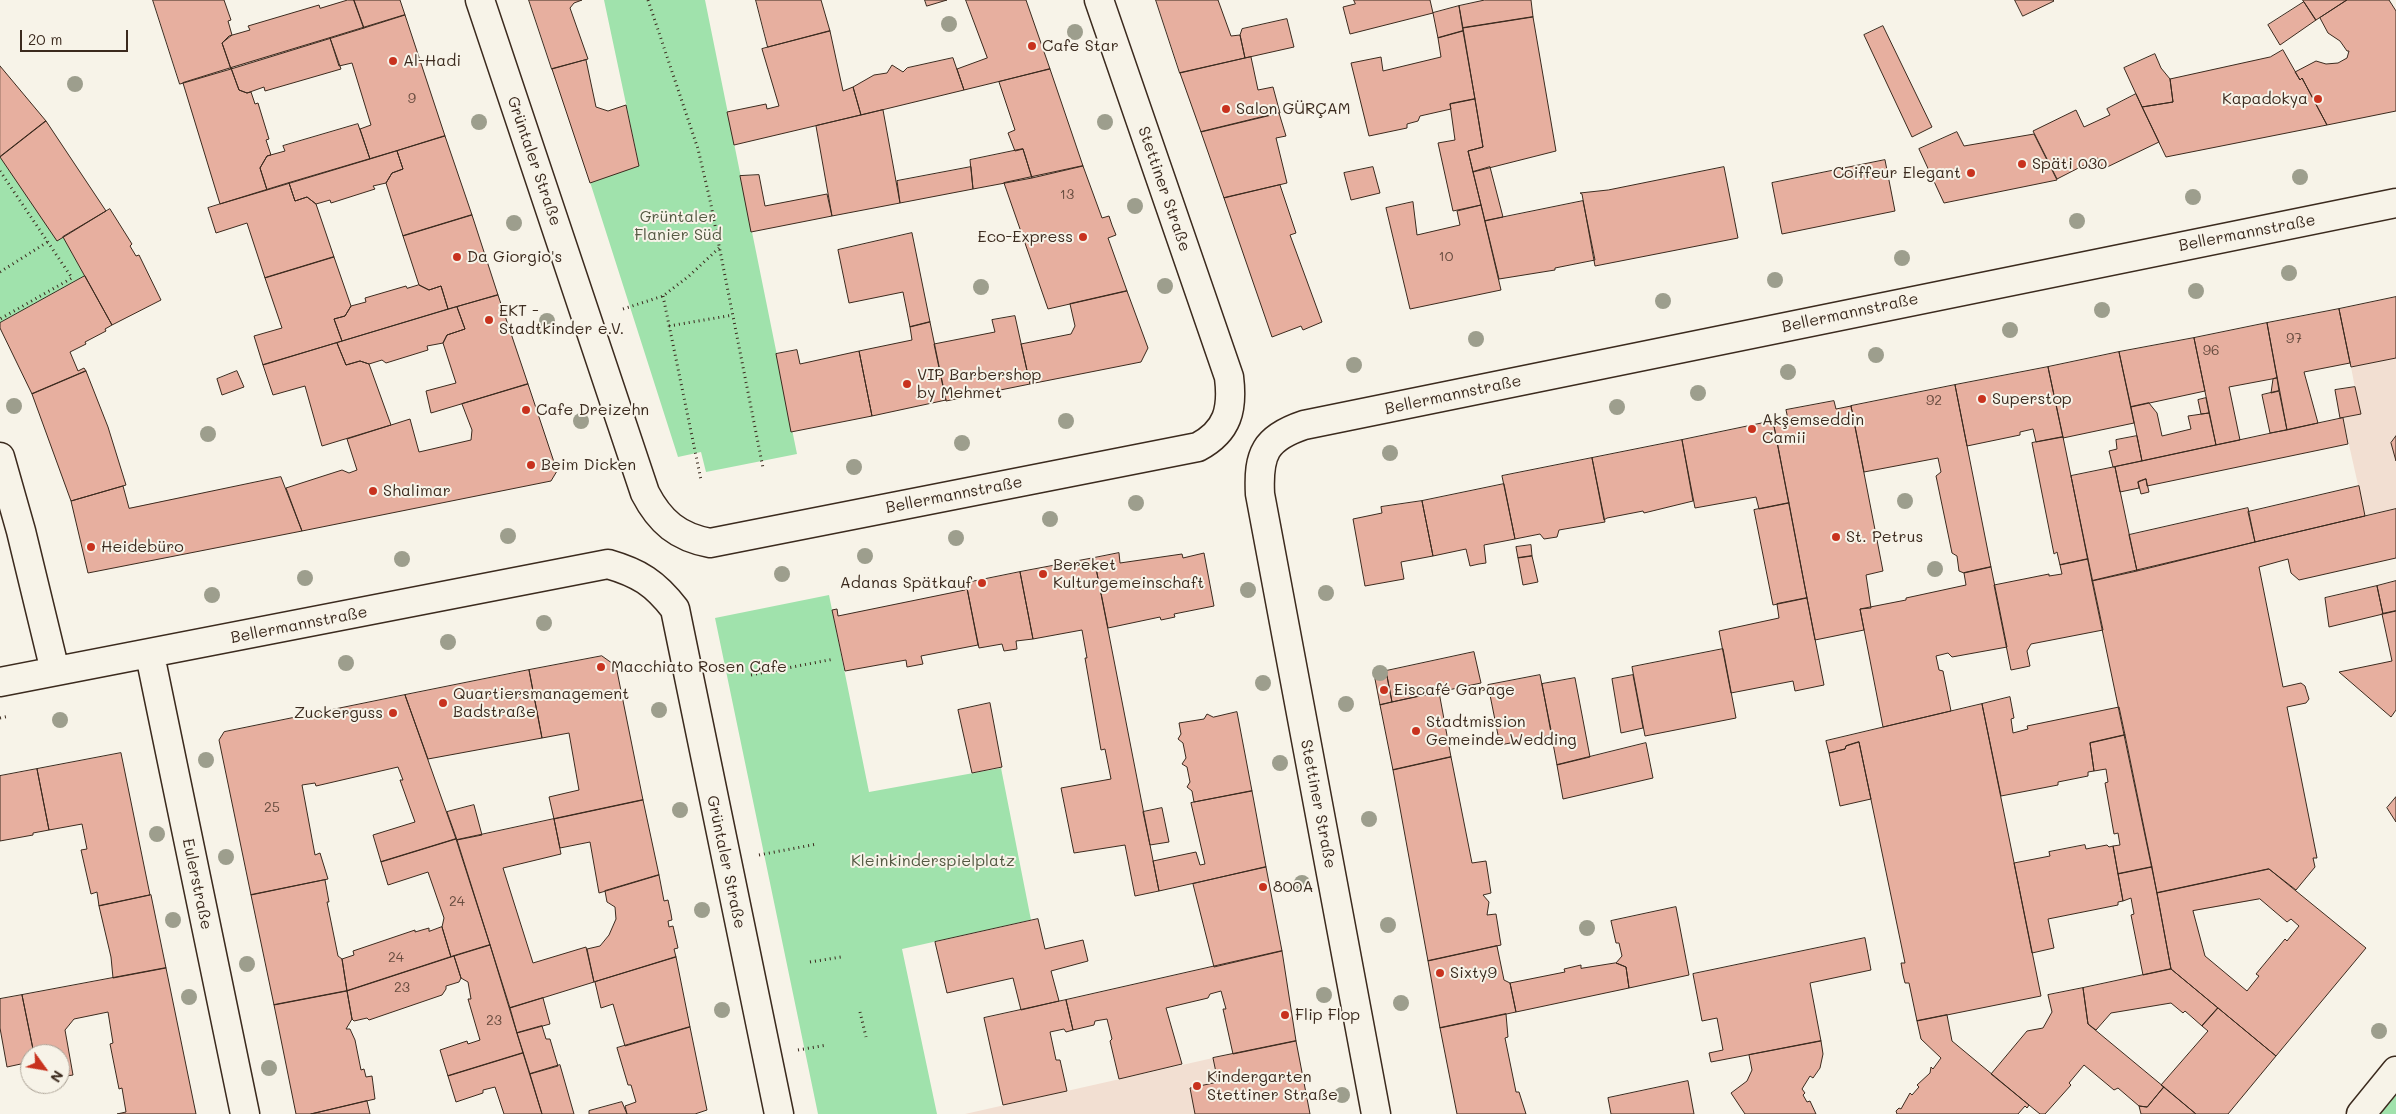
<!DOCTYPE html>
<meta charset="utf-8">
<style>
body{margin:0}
#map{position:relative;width:2396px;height:1114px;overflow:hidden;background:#f7f3e8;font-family:Mali,sans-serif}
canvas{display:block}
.north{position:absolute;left:20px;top:1044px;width:50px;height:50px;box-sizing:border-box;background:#f7f3e8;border:1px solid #aca397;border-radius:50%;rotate:122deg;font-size:14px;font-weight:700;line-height:20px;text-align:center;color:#3b2a1e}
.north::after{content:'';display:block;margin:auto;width:18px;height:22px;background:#c8321e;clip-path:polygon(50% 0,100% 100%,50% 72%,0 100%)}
.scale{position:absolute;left:20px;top:30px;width:108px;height:22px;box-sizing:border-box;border:2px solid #3b2a1e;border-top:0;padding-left:6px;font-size:15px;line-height:18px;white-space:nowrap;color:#3b2a1e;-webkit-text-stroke:4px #f7f3e8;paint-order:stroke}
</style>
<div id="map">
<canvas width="2396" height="1114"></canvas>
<div class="north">N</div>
<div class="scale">20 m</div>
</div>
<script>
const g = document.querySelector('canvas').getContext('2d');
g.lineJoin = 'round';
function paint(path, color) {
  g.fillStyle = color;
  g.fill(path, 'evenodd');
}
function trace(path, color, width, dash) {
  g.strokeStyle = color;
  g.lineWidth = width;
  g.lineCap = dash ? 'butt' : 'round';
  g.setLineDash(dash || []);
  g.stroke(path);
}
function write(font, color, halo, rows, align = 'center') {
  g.font = font + ' Mali,sans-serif';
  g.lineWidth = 4;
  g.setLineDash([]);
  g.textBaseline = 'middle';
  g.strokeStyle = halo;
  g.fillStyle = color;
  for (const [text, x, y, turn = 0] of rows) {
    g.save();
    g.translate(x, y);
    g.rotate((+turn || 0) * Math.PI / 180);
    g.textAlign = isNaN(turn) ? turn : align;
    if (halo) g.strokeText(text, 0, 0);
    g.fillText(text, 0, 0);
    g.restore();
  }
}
paint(new Path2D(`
 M2396,358v151l-31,7 -22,-98 17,-4 -9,-47z
 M1296,1041l14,73h-345l248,-56z`), '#f2dfd2');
paint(new Path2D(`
 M604,0h101l92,454 -91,18 -5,-20 -23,5 -88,-275 49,-17z
 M0,157l63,80 22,39 -85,47z
 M829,595l40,197 132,-24 30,152 -129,29 35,165h-119l-103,-496z
 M2396,1094v20h-16z`), '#a0e2ac');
const building = new Path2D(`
 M153,0h71l7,20 -3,1 4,14 -10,8 9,26 -51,15z
 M348,0h6l10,28 -133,41 -9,-26 7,-7 21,-6 -2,-4 71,-21 1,3z
 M354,0h46l5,15 -41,13z
 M529,0h53l-8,3 -4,5 18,51 -36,10z
 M756,0h65l9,31 -62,16z
 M925,0h22l-20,6z
 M966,0h60l24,69 -86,21 -7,-21 30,-11z
 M1156,0h62l13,36 9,-1 5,23 -65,15z
 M1354,0h76l3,13 -83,21 -7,-27 12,-3z
 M1485,0h46l2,17 -70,11 -4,-22z
 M2015,0h38l1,1 -31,15z
 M2303,0h44l-31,20z
 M2347,0h42l7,11v100l-69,14 -25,-47 -2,2 -5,-8 21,-11 10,3 12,-1 9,-5 2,-7h-2l-7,-10 -12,-8 -8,-15z
 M2304,2l12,18 -36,25 -12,-20z
 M1459,6l4,25 -25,7 -5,-25z
 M405,15l40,121 -75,23 -10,-30 11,-4 -19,-62 -13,3 -9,-28z
 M1533,17l23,134 -83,21 -5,-21 15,-4 -20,-119z
 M1287,19l7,28 -49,11 -5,-23 2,-6z
 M1883,26l49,101 -20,10 -48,-102z
 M830,31l13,60 10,-4 8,28 -127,30 -7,-33 39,-8 1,5 12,-3 -17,-57z
 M1463,31l12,68 -25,5 1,5 -31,7 -2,5 -11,3v4l-38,8 -18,-73 30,-6 2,14 58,-14 -3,-19z
 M330,38l11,31 -76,22 -1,-4 -17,6 -8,-3 -8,-22z
 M2283,50l17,30 2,-2 25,47 -161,32 -24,-50 31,-5 -3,-23 100,-22z
 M2155,54l6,14 9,11 3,23 -31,5 -18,-39z
 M1251,57l7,33 15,-3 7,26 -79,19 -21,-59z
 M953,58l11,32 -103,25 -8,-28 21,-12 13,-2 5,-8 11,7 4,-4z
 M586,60l10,47 12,4 18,-6 13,61 -49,17 -38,-114z
 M0,66l46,55 -46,36z
 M231,68l8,22 8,3 4,-1 4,12 3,-1 11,36 -3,1 5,15 -4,1 -7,12 7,22 -47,14 -37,-121z
 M1050,69l33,97 -51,12 -9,-29 -8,2 -7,-18 7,-3 -16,-48z
 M2136,94l23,48 -56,27 -5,-11 -41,21 -24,-48 43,-21 8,17 26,-12 -3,-6z
 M1475,99l8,48 -15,4 13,54 -28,6 -15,-68 17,-3 -5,-36z
 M883,110l17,93 -68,13 -16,-90z
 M1279,113l7,23 -10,2 11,45 -63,15 -23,-66z
 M46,121l60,90 -49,30 -57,-84z
 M358,124l12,35 -103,31 -7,-22 7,-12 18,-5 -2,-5z
 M1957,132l7,14 70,-12 23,46 -113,23 -25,-54z
 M445,136l27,79 -69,21 -17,-53 6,-10 11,-4 -6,-18z
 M1023,149l9,29 -59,11 -3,-29z
 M397,151l6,18 -11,4 -6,10 -13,3 2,3 -44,14 -1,-3 -14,4 -9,-7 -12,4 -6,-18z
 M1885,160l10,51 -113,23 -10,-51z
 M1083,166l19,52 7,-2 3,9 4,10 -8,3 19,53 -79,18 -44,-126z
 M971,167l2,22 -73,14 -3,-22z
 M1373,167l7,26 -29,7 -7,-27z
 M1490,167l13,50 -18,4 -12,-49z
 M1724,167l14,71 -143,28 -13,-72 -2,-1 28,-3z
 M759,175l6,31 62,-12 5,22 -81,16 -11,-56z
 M289,183l6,18 12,-4 9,7 18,53 -69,21 -18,-55 -31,10 -8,-25z
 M1280,185l16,48 -6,2 32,87 -19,8 -2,-4 -29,11 -48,-139z
 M1583,201l12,59 -40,8v2l-56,9 -14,-58z
 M1413,202l4,33 43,-10 -3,-14 24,-6 20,85 -91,19 -24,-101z
 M110,209l22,35 -2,2 6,10 3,-1 22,45 -49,25 -49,-88z
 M472,215l26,80 -50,14 -7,-23 -12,4 -10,-5 -16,-49z
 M912,233l18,89 -20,5 -7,-35 -54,11 -11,-53z
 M334,257l17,49 -6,10 -11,3 8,22 -79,24 -9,-29 28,-8 -17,-50z
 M85,276l27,49 -7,4 1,2 -21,11 1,2 -16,8 8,19 6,-3 2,3 -54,23 -32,-66v-5z
 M419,285l10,5 12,-4 7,23 -106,32 -8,-22 11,-3 6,-10 15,-4 -1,-4 41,-12 1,2z
 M1127,291l21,57 -7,14 -111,22 -9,-40 50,-10 4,-8 -5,-22z
 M498,295l30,89 -97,29 -5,-22 30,-8 -13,-40 4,-8 18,-6 -8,-22z
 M2396,297v61l-45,9 -12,-58z
 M457,307l8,22 -18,6 -4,8 -16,3 1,4 -42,13 -4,-3 -13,4 -9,-3 -14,4 -9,-22z
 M2339,309l11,54 -46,9 14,51 -31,7 -20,-107z
 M1015,316l15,68 -84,17 -12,-57 61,-12 -3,-12z
 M930,322l16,78 -74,16 -13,-65 53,-11 -2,-13z
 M2267,323l10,55 -48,9 11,53 -24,5 -22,-107z
 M2194,338l11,53 -74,16 -12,-55z
 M337,343l9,22 14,-4 9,3 22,61 -69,21 -17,-60 -32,9 -10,-30z
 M797,350l3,14 59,-13 13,65 -81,16 -15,-78z
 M2119,352l15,71 -71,15 -15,-71z
 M2048,367l15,70 -27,5 -3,-13 -13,3v3l-53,11 -12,-61z
 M86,371l22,56 18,58 -55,16 -39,-107z
 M237,371l7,16 -22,8 -5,-16z
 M2277,378l2,13 -8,2 2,-14z
 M528,384l29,87 -6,10 -249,50 -16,-43 56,-18 7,3 8,-3 -10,-31 63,-20 9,33 52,-12 1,-10 -10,-26z
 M1955,385l36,182 -27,6 -5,-2 -2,-15 -5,-3 -16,-77 5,-4 -3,-14 -74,14 -13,-66z
 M2355,387l6,27 -21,4 -5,-28z
 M2279,391l8,39 -17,3 -8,-38z
 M2206,398l3,15 -8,1 -3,-14z
 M1834,401l2,8 15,-3 32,165 -17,4 5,33 -11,1 4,21 -49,10 -42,-219 15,-2 -2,-9z
 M2149,403l8,10 5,23 29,-7 -3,-13 21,-3 7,32 -74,16 -11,-54z
 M2343,418l5,26 -201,42 -1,-7 -8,3 1,6 -19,4 -5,-25z
 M1773,421l16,82 -30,6 -3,-12 -61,11 -13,-68z
 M2137,436l5,25 -29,6 -4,-16 8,-2 -1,-9z
 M2396,436v25l-5,-18z
 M2063,437l25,122 -28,6 -3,-13 -3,2 -22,-111z
 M1682,440l11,61 -49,12 -1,-2 -36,7 -3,2 -12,-62z
 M1592,458l13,64 -46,8 -2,7 -13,2 -4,-5 -25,5 -13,-63z
 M2115,467l22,104 -45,10 -21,-105z
 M281,477l21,54 -214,42 -17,-72 52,-15 6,22z
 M2146,479l3,13 -8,2 -3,-12z
 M1504,484l11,55 -31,6 2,18 -7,1 -9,2 -4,-17 -33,7 -11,-55z
 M2359,486l6,30 -110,26 -7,-30z
 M1422,501l11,55 -32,6 3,17 -39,7 -12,-67 29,-6 -1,-6z
 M1789,503l18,95 -34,7 -19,-95z
 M2248,508l7,34 -118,29 -8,-36z
 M2396,509v49l-97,22 -8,-7 -3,-14 -29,8 24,120 18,-4 4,3 4,13 -3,4 -19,4 30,151h-4l2,9 -19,23 -27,-21 -112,24 -65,-312z
 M1531,545l1,11 -14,2 -2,-11z
 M1119,553l1,10 62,-9 1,4 21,-5 10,53 -40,8 1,3 -14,3 -1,-3 -52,11 -14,-70z
 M1532,556l6,26 -15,3 -5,-27z
 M1094,558l65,333 -24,5 -10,-51 -51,8 -13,-65 50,-9 -6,-30 -4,1 -16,-92h2l-5,-28 -49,9 -13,-67z
 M2088,559l15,71 -72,14 -4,7 3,15 -19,4 -17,-85 55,-11v2l13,-2 -2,-9z
 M1991,567l16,80 -55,10 -4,-4 -12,3 3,14 4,1 8,40 -68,16 -23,-118 46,-9v-2l60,-13 -2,-12z
 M1020,572l13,67 -17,2 1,8 -13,2 -2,-7 -23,4 -13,-65z
 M2396,581v30l-13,3 -6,-28z
 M966,583l12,62 -57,11 2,8 -16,3 -1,-7 -61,11 -13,-61 5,-1 1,7 127,-26 -2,-6z
 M2377,586l6,28 -54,13 -4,-29z
 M1807,598l17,87 -29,6 -2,-10 -62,12 -12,-62 60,-13 -2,-14z
 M2396,611v99l-5,7 -52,-45 53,-11 -10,-47z
 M1723,649l13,69 -91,18 -13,-69z
 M1474,652l7,31 -89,19 -6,-31z
 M602,656l14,10 27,134 -89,19 -5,-22 30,-7 -10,-57 -27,5 -13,-68z
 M529,670l13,68 -114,21 -23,-64z
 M1540,675l12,60 -52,10 -12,-60z
 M1633,675l10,53 -22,5 -9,-54z
 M1387,676l5,26 -12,3 -5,-26z
 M1575,678l15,79 -33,8 -15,-81z
 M1439,692l12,65 -58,13 -13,-65z
 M405,695l51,144 -75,23 -8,-27 42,-13 -15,-42h3l-5,-13 -82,19 -1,-3 -13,2 13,70 5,-2 8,26 -77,16 -32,-155 5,-8z
 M2010,697l4,21 -3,1 2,14 15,-4 -1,-3 92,-19 6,28 -35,8 4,28 -6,1v4l-30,6v3l-57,11 -19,-92z
 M990,703l12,64 -30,6 -14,-63z
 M1982,704l59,292 -124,25 -8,-38h-4l-2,-8 -2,-12h4l-46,-221 -13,4 -1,3 -16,4 -3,-12z
 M1237,712l15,79 -58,11 -2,-11 -5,-4 3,-5 -3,-15 -5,-3 4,-6 -3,-15 -5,-4 3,-5 -2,-11 25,-4 3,-5 6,3z
 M2125,735l27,132 -34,7 -5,-28 7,-1 -2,-12 -4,1 -9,-51 3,-1 -2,-13 -12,2 -4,-28z
 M1859,742l12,57 -31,7 -11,-53 16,-4 1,-3z
 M1646,743l7,35 -90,21 -6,-34z
 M121,753l29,142 -51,11 -2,-14 -6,2 -10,-44 6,-1 -5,-25 -33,6 -12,-61z
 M1451,757l21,106 14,-2 5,32 -8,2 6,7 -2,13 9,-1 5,31 -73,16 -35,-191z
 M37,769l12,61 -16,3v2l-33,6v-65z
 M1252,791l14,76 -107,24 -6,-30 43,-9 4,13 5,-1 -14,-61z
 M2396,797v25l-9,-14z
 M643,800l16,75 -60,18 -9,-51 -30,6 -6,-29z
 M474,805l8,30 -25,5 -10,-28z
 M1162,808l7,34 -19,3 -7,-33z
 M554,819l7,35 -58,14 30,95 53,-16 8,35 -84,26 -53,-168z
 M456,839l34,106 -39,12 -9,-30 2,-9 -16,-46 -40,13 -7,-23z
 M2085,845l1,4 21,-4 2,2 4,-1 10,55 -5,1v3l-70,14 6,29 -22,5 -18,-90 36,-7 -1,-4z
 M1266,867l16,84 -68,16 -21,-83z
 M2152,867l19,102 -28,6 -12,-60 3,-1 -3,-16 -8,3 -5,-27z
 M2269,869l97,79 -90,108 -105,-87 -14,-76zM2260,899l27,23 4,-3 8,7 -12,15 -2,-2 -29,35 3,2 -12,15 -42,-35 -12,-45z
 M659,875l5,26 4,-1 3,14 1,6 -4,1 1,6 4,-1 5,22 -4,1 2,8 -82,25 -7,-33 13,-3 9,-11 7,-16 -1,-12 -8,-5 -2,-11z
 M325,880l4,22h-2l11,54 4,3 5,32 -73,14 -23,-110z
 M151,895l15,73 -53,10 -2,-21 -12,-51z
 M1676,907l13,68 -60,13 -3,-21 -10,-4 6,-7 -3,-13h-3l-5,-22z
 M1038,919l7,30 38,-9 5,21 -37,10 8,30 -38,9 -8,-32 -66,15 -12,-51z
 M442,927l9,30 -104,34 -5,-32 12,-4 -1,-4 62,-21v2l14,-4v3z
 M1865,938l6,32 -61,13 11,58 -110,21 -2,-9 14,-3 -6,-32 -15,3 -9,-47z
 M490,945l33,108 -75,23 -8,-26 27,-9 1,3 12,-4 -12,-41h3l-3,-17 -7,-4 -7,-22z
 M1497,946l7,34 6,3 6,29 -76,16 -12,-67z
 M1282,951l14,90 -63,13 -10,-45h3l-5,-18 -11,3 -2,4 -42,10 16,56 -63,15 -9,-38 2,-2 -5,-20 -12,2 -1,4 -21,5 -7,-30z
 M454,956l7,22 -2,4 -13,4v3l-4,6 -73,25 -2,-2 -13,3 -2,-2 -5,-28z
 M676,957l14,70 -65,19 -12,-42 -12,4 -6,-26z
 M1616,963l10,4 3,21 -113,24 -6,-29 55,-11 -1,-3 17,-4v3z
 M166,968l30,146h-79l9,-2 -4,-24 -3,1 -9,-45 3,-1 -5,-31 -34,7 -9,11 8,45 -13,2v-23h-26l-12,-59z
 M2171,969l47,39 -16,18 -17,-15 -2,2 -12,-10 -60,10 -15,17 -8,-6 -5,-36z
 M2083,988l5,36 76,63 -17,20 -8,-1 -21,-18 -4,2 -30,-25 -15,18 2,2 -26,29h-5l-49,-40 36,-43 16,-3 9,-16 -4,-17z
 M347,991l5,28 -6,10h4l5,11 6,30 3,-1 2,8 6,-1 3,23 -64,15h-15l-22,-109z
 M22,995l12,59h-4v8l-23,5 -7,-39v-29z
 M543,998l7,26 -33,9 -7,-25z
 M1066,1000l7,30 -7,2 -2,-3 -14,3 6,28h4l7,31 -64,14 -19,-87z
 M2218,1008l58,48 -48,58h-32l-35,-29 47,-54 -6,-5z
 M1506,1014l2,23 -3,1 11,54h3l7,22h-69l-17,-86z
 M1947,1015l5,26 77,64 -2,3 -2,-2 -7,8h-121l-1,-3 3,-3 2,1 9,-16 2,2 7,-8 -2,-2 13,-12 1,-6 2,2 8,-11 -20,-19 -4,-18z
 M542,1026l4,13h4l8,27 -28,8 -13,-41z
 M690,1027l17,83 -12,4h-68l-2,-8 11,-4 -5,-17h-3l-11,-37z
 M1296,1041l14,73h-115l-5,-26 28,-6 -5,-24z
 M1821,1041l2,13 -3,14 -7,10 -3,-2 -8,13 3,4 -2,2 4,7 3,-1 6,13h-71l-14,-21 16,-12 5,-11 -3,-15z
 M523,1053l19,61h-38l-9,-27 -12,3v3l-27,9 -8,-26z
 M560,1065l14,49h-32l-12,-40z
 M1688,1081l6,33h-83l-3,-16z
 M2164,1087l32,27h-55l-2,-8 8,1z
 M367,1101l3,13h-59z
 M622,1102l5,12h-38v-3z`);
paint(building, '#e7af9f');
trace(building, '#3b2a1e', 1);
const street = new Path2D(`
 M480,0l165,493c15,29 33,44 65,50l488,-96c30,-16 35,-38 31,-70l-130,-377
 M0,457l21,74 34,140
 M150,655l95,459
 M0,682l608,-118c31,9 47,19 67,45l104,505
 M1376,1114l-116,-620c-2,-40 5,-56 44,-69l1092,-222`);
const primary = new Path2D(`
 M2361,1114l35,-43`);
trace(street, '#3b2a1e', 31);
trace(primary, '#3b2a1e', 31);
trace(new Path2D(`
 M648,0l50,149 12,51 53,268
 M0,171l72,107 -72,41
 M0,272l49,-31
 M663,296l38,184
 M623,309l40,-13 26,-20 30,-28
 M669,326l64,-11
 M751,675l83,-16
 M0,718l9,-2
 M759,855l58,-11
 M810,962l31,-5
 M860,1012l6,25
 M798,1050l29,-5`), '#3b2a1e', 3, [1, 4]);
trace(street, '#f7f3e8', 28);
trace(primary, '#f7f3e8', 28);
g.fillStyle = '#9d9e8d';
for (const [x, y] of [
 [949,24],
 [1075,32],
 [75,84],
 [479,122],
 [1105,122],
 [2300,177],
 [2193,197],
 [1135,206],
 [2077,221],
 [514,223],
 [1902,258],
 [2289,273],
 [1775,280],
 [1165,286],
 [981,287],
 [2196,291],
 [1663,301],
 [2102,310],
 [547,321],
 [2010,330],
 [1476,339],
 [1876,355],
 [1354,365],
 [1788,372],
 [1698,393],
 [14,406],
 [1617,407],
 [581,421],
 [1066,421],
 [208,434],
 [962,443],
 [1390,453],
 [854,467],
 [1905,501],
 [1136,503],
 [1050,519],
 [508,536],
 [956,538],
 [865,556],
 [402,559],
 [1935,569],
 [782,574],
 [305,578],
 [1248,590],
 [1326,593],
 [212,595],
 [544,623],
 [448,642],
 [346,663],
 [1380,673],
 [1263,683],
 [1346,704],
 [659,710],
 [60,720],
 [206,760],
 [1280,763],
 [680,810],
 [1369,819],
 [157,834],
 [226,857],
 [1302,883],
 [702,910],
 [173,920],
 [1388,925],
 [1587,928],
 [247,964],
 [1324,995],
 [189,997],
 [1401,1003],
 [722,1010],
 [2379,1031],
 [269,1068],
 [1342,1095]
]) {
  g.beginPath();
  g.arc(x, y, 8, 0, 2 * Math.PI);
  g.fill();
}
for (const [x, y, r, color] of [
 [1032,46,5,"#c8321e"],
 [393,61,5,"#c8321e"],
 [2318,99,5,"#c8321e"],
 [1226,109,5,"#c8321e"],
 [2022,164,5,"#c8321e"],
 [1971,173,5,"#c8321e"],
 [1083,237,5,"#c8321e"],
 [457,257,5,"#c8321e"],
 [489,320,5,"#c8321e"],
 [907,384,5,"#c8321e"],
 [1982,399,5,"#c8321e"],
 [526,410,5,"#c8321e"],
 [1752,429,5,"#c8321e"],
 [531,465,5,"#c8321e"],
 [373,491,5,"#c8321e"],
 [1836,537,5,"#c8321e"],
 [91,547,5,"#c8321e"],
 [1043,574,5,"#c8321e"],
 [982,583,5,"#c8321e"],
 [601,667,5,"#c8321e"],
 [1384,690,5,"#c8321e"],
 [443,703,5,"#c8321e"],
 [393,713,5,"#c8321e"],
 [1416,731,5,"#c8321e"],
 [1263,887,5,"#c8321e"],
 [1440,973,5,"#c8321e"],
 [1285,1015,5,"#c8321e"],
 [1197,1086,5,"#c8321e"]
]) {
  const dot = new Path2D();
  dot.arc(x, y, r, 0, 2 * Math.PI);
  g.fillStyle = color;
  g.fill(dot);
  trace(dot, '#f7f3e8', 2);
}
write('14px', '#664b3e', null, [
 ["9",412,99],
 ["13",1067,195],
 ["10",1446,257],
 ["97",2294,339],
 ["96",2211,351],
 ["92",1934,401],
 ["25",272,808],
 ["24",457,902],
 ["24",396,958],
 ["23",402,988],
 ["23",494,1021]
]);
write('16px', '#3b2a1e', '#f7f3e8', [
 ["Cafe Star",1042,46],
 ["Al-Hadi",403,61],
 ["Kapadokya",2308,99,"right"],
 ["Salon GÜRÇAM",1236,109],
 ["Späti 030",2032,164],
 ["Coiffeur Elegant",1961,173,"right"],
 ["Eco-Express",1073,237,"right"],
 ["Da Giorgio's",467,257],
 ["EKT -",499,311],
 ["Stadtkinder e.V.",499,329],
 ["VIP Barbershop",917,375],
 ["by Mehmet",917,393],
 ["Superstop",1992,399],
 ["Cafe Dreizehn",536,410],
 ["Akşemseddin",1762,420],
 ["Camii",1762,438],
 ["Beim Dicken",541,465],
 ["Shalimar",383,491],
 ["St. Petrus",1846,537],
 ["Heidebüro",101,547],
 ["Bereket",1053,565],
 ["Kulturgemeinschaft",1053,583],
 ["Adanas Spätkauf",972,583,"right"],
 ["Macchiato Rosen Cafe",611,667],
 ["Eiscafé Garage",1394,690],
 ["Quartiersmanagement",453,694],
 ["Badstraße",453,712],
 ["Zuckerguss",383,713,"right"],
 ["Stadtmission",1426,722],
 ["Gemeinde Wedding",1426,740],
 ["800A",1273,887],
 ["Sixty9",1450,973],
 ["Flip Flop",1295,1015],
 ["Kindergarten",1207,1077],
 ["Stettiner Straße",1207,1095]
], 'left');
write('16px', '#3b2a1e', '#f7f3e8', [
 ["Grüntaler Straße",534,161,71],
 ["Stettiner Straße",1164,189,71],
 ["Bellermannstraße",2247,233,-11],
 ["Bellermannstraße",1850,313,-12],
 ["Bellermannstraße",1453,395,-12],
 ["Bellermannstraße",954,495,-11],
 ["Bellermannstraße",299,625,-11],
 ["Stettiner Straße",1318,804,79],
 ["Grüntaler Straße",726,862,78],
 ["Eulerstraße",197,884,78]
]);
write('16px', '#545842', '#f7f3e8', [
 ["Grüntaler",678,217],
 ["Flanier Süd",678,235],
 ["Kleinkinderspielplatz",933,861]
]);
</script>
